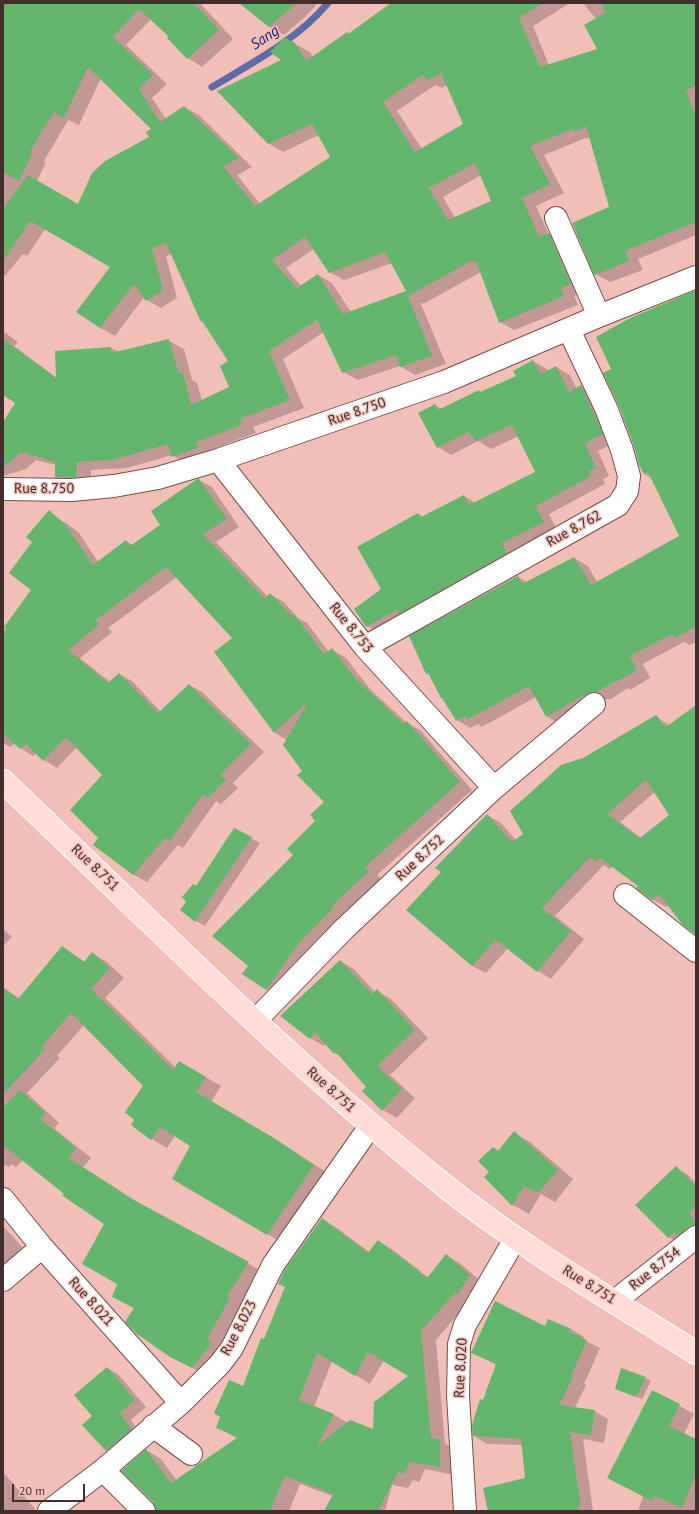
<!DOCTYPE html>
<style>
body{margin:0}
#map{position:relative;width:699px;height:1514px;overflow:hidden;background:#f2bfb8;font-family:"PT Sans",sans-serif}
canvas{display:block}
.frame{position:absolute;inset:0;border:4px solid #422e2c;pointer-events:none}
.scale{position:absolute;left:12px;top:1484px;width:73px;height:18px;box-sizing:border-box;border:2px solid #422e2c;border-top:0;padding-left:5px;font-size:12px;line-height:14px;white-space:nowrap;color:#422e2c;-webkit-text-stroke:3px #f2bfb8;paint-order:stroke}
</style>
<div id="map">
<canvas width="699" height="1514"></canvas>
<div class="frame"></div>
<div class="scale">20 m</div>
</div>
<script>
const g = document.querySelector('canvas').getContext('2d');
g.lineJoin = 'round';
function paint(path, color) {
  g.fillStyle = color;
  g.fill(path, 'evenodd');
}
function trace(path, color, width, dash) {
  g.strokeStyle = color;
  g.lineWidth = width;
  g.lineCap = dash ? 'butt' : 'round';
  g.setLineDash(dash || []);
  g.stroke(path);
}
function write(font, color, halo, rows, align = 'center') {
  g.font = font + ' "PT Sans",sans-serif';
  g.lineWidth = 3;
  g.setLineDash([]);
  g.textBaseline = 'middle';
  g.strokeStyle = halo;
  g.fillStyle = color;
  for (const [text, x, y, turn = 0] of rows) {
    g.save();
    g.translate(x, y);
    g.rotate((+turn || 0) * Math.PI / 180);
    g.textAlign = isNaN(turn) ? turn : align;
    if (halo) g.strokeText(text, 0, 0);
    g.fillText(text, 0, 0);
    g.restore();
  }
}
paint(new Path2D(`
 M6,3h194l33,36 -31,28 -14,-9 -20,-20 1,-2 -18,-17 -25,26 41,39 -15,14 14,21 18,-12 15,8 53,52 -15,8 23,29 72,-47 -13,-22 -36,17 -15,-9 15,-83 1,-22 26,14 3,5 34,-24 2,1 44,-31h177l-37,23 16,39 49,-15 -2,-31 -13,-16h113v232l-58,24 5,11 -33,12 -15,-8 16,-66 -20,-69 -5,-1 -42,17 20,38 -28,13 12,27 15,9 22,50 -11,4 4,9 -64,25 -14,-8 -19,-50 -58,32 -3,-2 26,62 -31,11 -15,-9 -42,14 -15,-8 -19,-40 -41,27 21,49 -51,19 3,6 -46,17 2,6 -26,8 -14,-9 -45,13 -36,2v8l-21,7 -14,-8v-12l-20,-5 -10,9 -23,7v-44l13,-30 -13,-8v-63l15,11 -4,4 43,32 54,-30 8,4 50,-11 15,8 8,31 5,3 5,18 28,-13 -1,-26 -24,-39 -4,-2 -29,-67 -6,2 11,42 -16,10 -14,-8 -3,-3 -29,39 -15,-8 11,-61 -66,-38 -18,27 -4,-2 -20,24v-266zM101,78l51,51 -2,8 -72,69 -41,-25 9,-19 -2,-1 24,-41 11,5zM435,85l7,3 5,-3 17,39 -42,25 -25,-38zM481,175l11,26 -37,17 -12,-21zM314,249l16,23 14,8 48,-17 15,29 -56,20 -19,-29 -14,-8 -17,11 -15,-18z
 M250,3h68l-13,14 -21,18 -15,-9z
 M696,292v350l-7,3 -5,-3 -41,22 7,14 -20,12 -2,-2 -17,11h-5l-6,3 -40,22 -14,-8 -10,-19 -54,30 -4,-3 -8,4 -13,-8 -26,-45 -4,-2 91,-96 9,5 47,-24 14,8 9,16 84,-46 -28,-57 -9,-5 -31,-105z
 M533,361l14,8 2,3 7,-5 14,8 7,14 4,-2 14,8 21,47 -18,9 11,25 -6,3 2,5 -56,30 8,16 -176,104 -14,-8 51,-112 5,3 41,-21 12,7 61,-31 -18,-36 -28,13 -13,-8 -27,14 -13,-8 -3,-42 7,4 40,-16 36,-17z
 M199,480l13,7 27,40 -23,15 52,55 3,-2 13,7 14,16 9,5 22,29 3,-2 13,7 25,32 37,34 13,7 52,60 -95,85 4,4 -37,34 2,2 -67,82 -13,-8 -17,-23 45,-111 23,-34 8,-19 -21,-31 -17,-31 -12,-7 -60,-81 18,-14 -56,-61 -69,51 4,4 -32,26 30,24 9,-8 13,7 29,31 28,-27 13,7 62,60 -31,31 5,5 -17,16 -5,-3 -33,47 -5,-3 -31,37 -13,-7 -40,-30 6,-7 3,-63 -26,-28 -20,21 -13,-8 -7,-7 -4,3 -13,-8 -5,-5 -5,4 -7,-4v-113l29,-40 21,-74 13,7 13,10 19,29 29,-20 6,3 28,-20z
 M696,706v228l-27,-29 -3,2 -14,-8 -13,-13 -26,-20 -3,3 -6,-4 -49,51 29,23 -33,40 -13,-8 -30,-23 -22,25 -14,-7 -29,-94 44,-57 14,8 15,17 8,-6 59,-75 73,-42 14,8zM655,792l15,24 -29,22 -21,-16z
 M251,838l9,5 -55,83 -9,-5 -14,-11 14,-23z
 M3,929l9,8 -9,9z
 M62,948l23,14 7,-8 15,8 17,16 -19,20 71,70 3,-6 42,24 -10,16 78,46 40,26 -46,69 -110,-64 18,-33 -16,-10 -8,12 -15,-9 -7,-53 -61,-61 -27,31 3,2 -33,35 32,30 -5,5 37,30 -8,9 59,38 121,67 -56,104 -20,-11 -52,-57 -22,-12 5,-13 -13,-60 -82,-63 -7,7 -5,-3 -2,3 -6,-3v-177l17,12z
 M340,961l14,8 21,23 2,-1 14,8 37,39 -38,37 25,23 -18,20 -14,-8 -16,-23 -26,-30 -6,-4 -9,-10 -2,3 -14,-8z
 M514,1133l16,9 43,37 -18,23 -14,-8 -12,20 -16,-9 -23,-33 3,-24 6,3z
 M676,1168l11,6 9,9v41l-18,19 -11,-7z
 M322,1220l15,8 32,24 9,-11 15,9 35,27 19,-21 14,8 23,20 -48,56 9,104 10,5 -1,26 -29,-6 -6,13 -6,-2 -5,8 -16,-3 -7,26h-12l-73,-27 -11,27h-128l-15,-61 15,9 16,22 61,-42 -21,-12 26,-39zM384,1360l25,16 -35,54 -26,-7 -14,-8 -20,-8 18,-46 38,23z
 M3,1226l22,24 -13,32 -9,9z
 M549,1320l22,9 13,8 -2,2 18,9 -16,36 2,1 -11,23 19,3 14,8 -4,24 -21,-4 10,72h-104l37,-32 -3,-34 -36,-1 -13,-8 9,-35 13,-36 -23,-13 73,-25z
 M107,1368l11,6 28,33 -15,13 11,16 -24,20 -11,-6 -14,-34z
 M645,1378l6,3 -9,18 -21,-8z
 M653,1391l41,23 -10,20 12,6v71h-58l5,-15 -35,-18z
 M3,1472l32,37 -3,2h-29z`), '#0003');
trace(new Path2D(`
 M212,87c40,-24 85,-47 116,-84`), '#5d6ca6', 7);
paint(new Path2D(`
 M3,3h191l25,27 -32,29 -20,-21 1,-2 -29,-27 -26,28 40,38 -14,14 21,33 24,-16 55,52 -16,8 32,40 75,-49 -18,-33 -44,20 -51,-53 64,-31 -11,-8 14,-15 11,6 11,18 41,-29 1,2 43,-31h152l-24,15 21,49 57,-18 -13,-24 22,-13 -5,-9h95v82l-10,6 10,25v106l-71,29 4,10 -35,14 -22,-52 37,-16 -23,-81 -12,6 -1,-3 -43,17 20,38 -28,14 17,39 10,-4 22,51 -10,4 3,8 -65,27 -23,-62 -3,1v-2l-65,36 -2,-5 26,65 -32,11 -4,-12 -54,18 -25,-53 -48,31 21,49 -50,19 2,6 -46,17 2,6 -27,9 -3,-13 -56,16 -35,2 -1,15h-21v-15l-34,-10 -18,16v-46l12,-19 -12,-8v-56l53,39 -1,-27 56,-4v6l58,-14 10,35 4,-1 8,32 38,-18 -9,-21 8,-5 -26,-40 -1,1 -35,-79 -14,5 11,42 -17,11 -12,-17 -34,44 -24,-16 34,-45 -80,-46 -27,41v-53l25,-34 50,29 14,-31 13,-12 44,-24 -3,-5 5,-3 -63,-62 -24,51 -10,-6 -24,40 2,1 -13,28 -16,-9zM441,73l22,51 -48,28 -32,-50 40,-27 4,6zM475,163l16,38 -43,19 -19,-32zM305,237l24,36 56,-21 21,39 -63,23 -25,-40 -21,14 -25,-28z
 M239,3h58l-28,24z
 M696,290v337l-21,11 -3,-4 -42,22 7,14 -21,12 -1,-1 -18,11h-6l-5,2 -40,23 -17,-31 -62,34 -1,-4 -10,5 -14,-23h-1l-13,-25 -2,1 -17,-38 109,-60 4,8 52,-27 17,28 88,-49 -31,-64 -4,2 -5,-9 -5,-19 -16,-42 -15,-31 8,-4 -15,-32 34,-19z
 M533,360l8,14 15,-8 13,26 12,-7 22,49 -18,9 11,25 -7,3 2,5 -55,30 8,16 -42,21 5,10 -108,61 -2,-4 -31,17 -12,-18 27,-20 -24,-42 61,-34 3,4 43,-22 5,10 66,-33 -23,-47 -36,16 -8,-9 -31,16 -19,-35 17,-9 3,6 41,-20 1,2 36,-16 -3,-5z
 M197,479h2l28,40 -24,15 62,65 5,-6 22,23 2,-2 30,40 8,-6 25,32 47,44 3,-3 53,61 -95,85 4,4 -37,35 2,1 -34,35 -34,48 -24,-16 6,-8 -36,-30 81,-81 -6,-6 28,-28 -5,-6 14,-13 -27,-27 5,-4 -19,-26 23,-39 -2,-1 -30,28 -60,-81 18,-14 -66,-71 -70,53 3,5 -31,25 40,33 11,-10 39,40 31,-29 62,60 -31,31 6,5 -18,18 -5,-4 -33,47 -5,-3 -32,37 -40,-30 5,-7 -28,-28 32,-35 -36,-38 -23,24 -17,-17 -6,5 -17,-15v-99l4,-6 -3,-2 27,-37 -22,-17 23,-31 -6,-5 23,-27 17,15 27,40 33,-25 4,6 30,-21 -9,-14z
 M696,705v230l-14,-11 -23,-30 -7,6 -16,-12 2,-2 -38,-28 -4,3 -6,-4 -48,51 29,23 -34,41 -41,-32 -24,26 -66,-56 35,-38 -6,-4 52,-54 25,28 11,-8 -13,-23 51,-46 22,-7 73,-43 10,12zM646,780l23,35 -29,23 -33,-24z
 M234,828l18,9 -57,85 -15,-12 6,-8 -4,-5 11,-13 3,2z
 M62,946l22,16 8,-10 18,16 -19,21 82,81 6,-9 27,16 -10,15 78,46 40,27 -47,70 -95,-56 18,-33 -30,-19 -9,13 -20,-15 3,-5 -9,-8 18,-26 -72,-73 -29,33 3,3 -42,46v-107l15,11z
 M340,960l32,34 5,-5 38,41 -38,36 25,23 -20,22 -20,-20 4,-4 -30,-35 -2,2 -19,-22 -5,7 -30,-23z
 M20,1090l25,23 -5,6 36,29 -7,10 63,41 117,63 -22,34 3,2 -23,41 5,4 -20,25 -22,-11 -33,-23 -12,-12 9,-14 -22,-11 5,-13 -35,-20 22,-40 -41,-28 1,-2 -61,-49v-37z
 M514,1131l44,39 -20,23 -14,-7 -12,20 -28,-29 5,-5 -11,-11 15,-14 5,4z
 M676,1166l20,21v19l-7,7 7,9v3l-8,2 -11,9 -3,-4 -6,6 -33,-33z
 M322,1218l46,35 10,-13 49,38 19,-24 24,21 -12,19 -3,-1 -34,38 10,107 9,2v27l-30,-5 -6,12 -6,-2 -20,39h-54l9,-17 -48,-18 -15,35h-114l-3,-9 -32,-31 25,-22 25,34 67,-46 -22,-9 4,-11 -6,-4 15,-33 14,6 18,-48 3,1 21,-52 -7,-3 6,-13zM368,1352l40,24 -34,26 -1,27 -23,-9 -33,26 17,-32 -35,-14 18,-47 38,23z
 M495,1301l50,25 3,-7 23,10 -2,3 18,8 -16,36 2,1 -14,28 36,5 -4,25 -21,-3 10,69 -2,10h-90l-5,-23 42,-10 -4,-39 -48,-3 -1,-11 8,-26 3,1 13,-36 -25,-11z
 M107,1367l28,33 -15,13 12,16 -26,22 -24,-26 10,-9 -18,-21z
 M621,1368l25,9 -10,20 -21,-8z
 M652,1390l28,14 -11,22 27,13v35l-14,34 -28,-12 -2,5 -45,-23z`), '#64b66f');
const minor = new Path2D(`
 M556,218l43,98
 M218,460l147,187 129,141
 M3,489l69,1 42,-4 44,-8 60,-18 226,-78 155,-66 97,-39
 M365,647l253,-142 9,-14 2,-15 -7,-26 -16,-42 -37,-78
 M625,895l71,56
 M255,1021l89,-92 150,-141 100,-84
 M3,1199l39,48 139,156
 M3,1280l39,-33
 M615,1301l81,-64
 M153,1426l38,28
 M103,1470l41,41
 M49,1511l54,-41 78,-67 39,-39 12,-16 41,-83 98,-140
 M465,1511l-7,-115 1,-52 6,-19 50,-86`);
const major = new Path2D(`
 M3,781c143,136 283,278 437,401 80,65 169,116 256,171`);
trace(minor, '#784d48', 24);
trace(major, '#fff', 24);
trace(minor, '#fff', 22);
trace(major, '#fedcd7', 22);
write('14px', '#422e2c', '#f2bfb8', [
 ["Rue 8.750",357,412,-19],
 ["Rue 8.750",44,489],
 ["Rue 8.762",574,529,-29],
 ["Rue 8.753",351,628,51],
 ["Rue 8.752",420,858,-43],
 ["Rue 8.751",95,868,44],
 ["Rue 8.751",331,1090,42],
 ["Rue 8.754",655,1269,-38],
 ["Rue 8.751",589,1285,32],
 ["Rue 8.021",91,1302,48],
 ["Rue 8.023",239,1328,-62],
 ["Rue 8.020",461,1368,-87]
]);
write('italic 15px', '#0e1e7e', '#f2bfb8', [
 ["Sang",265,38,-34]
]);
</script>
